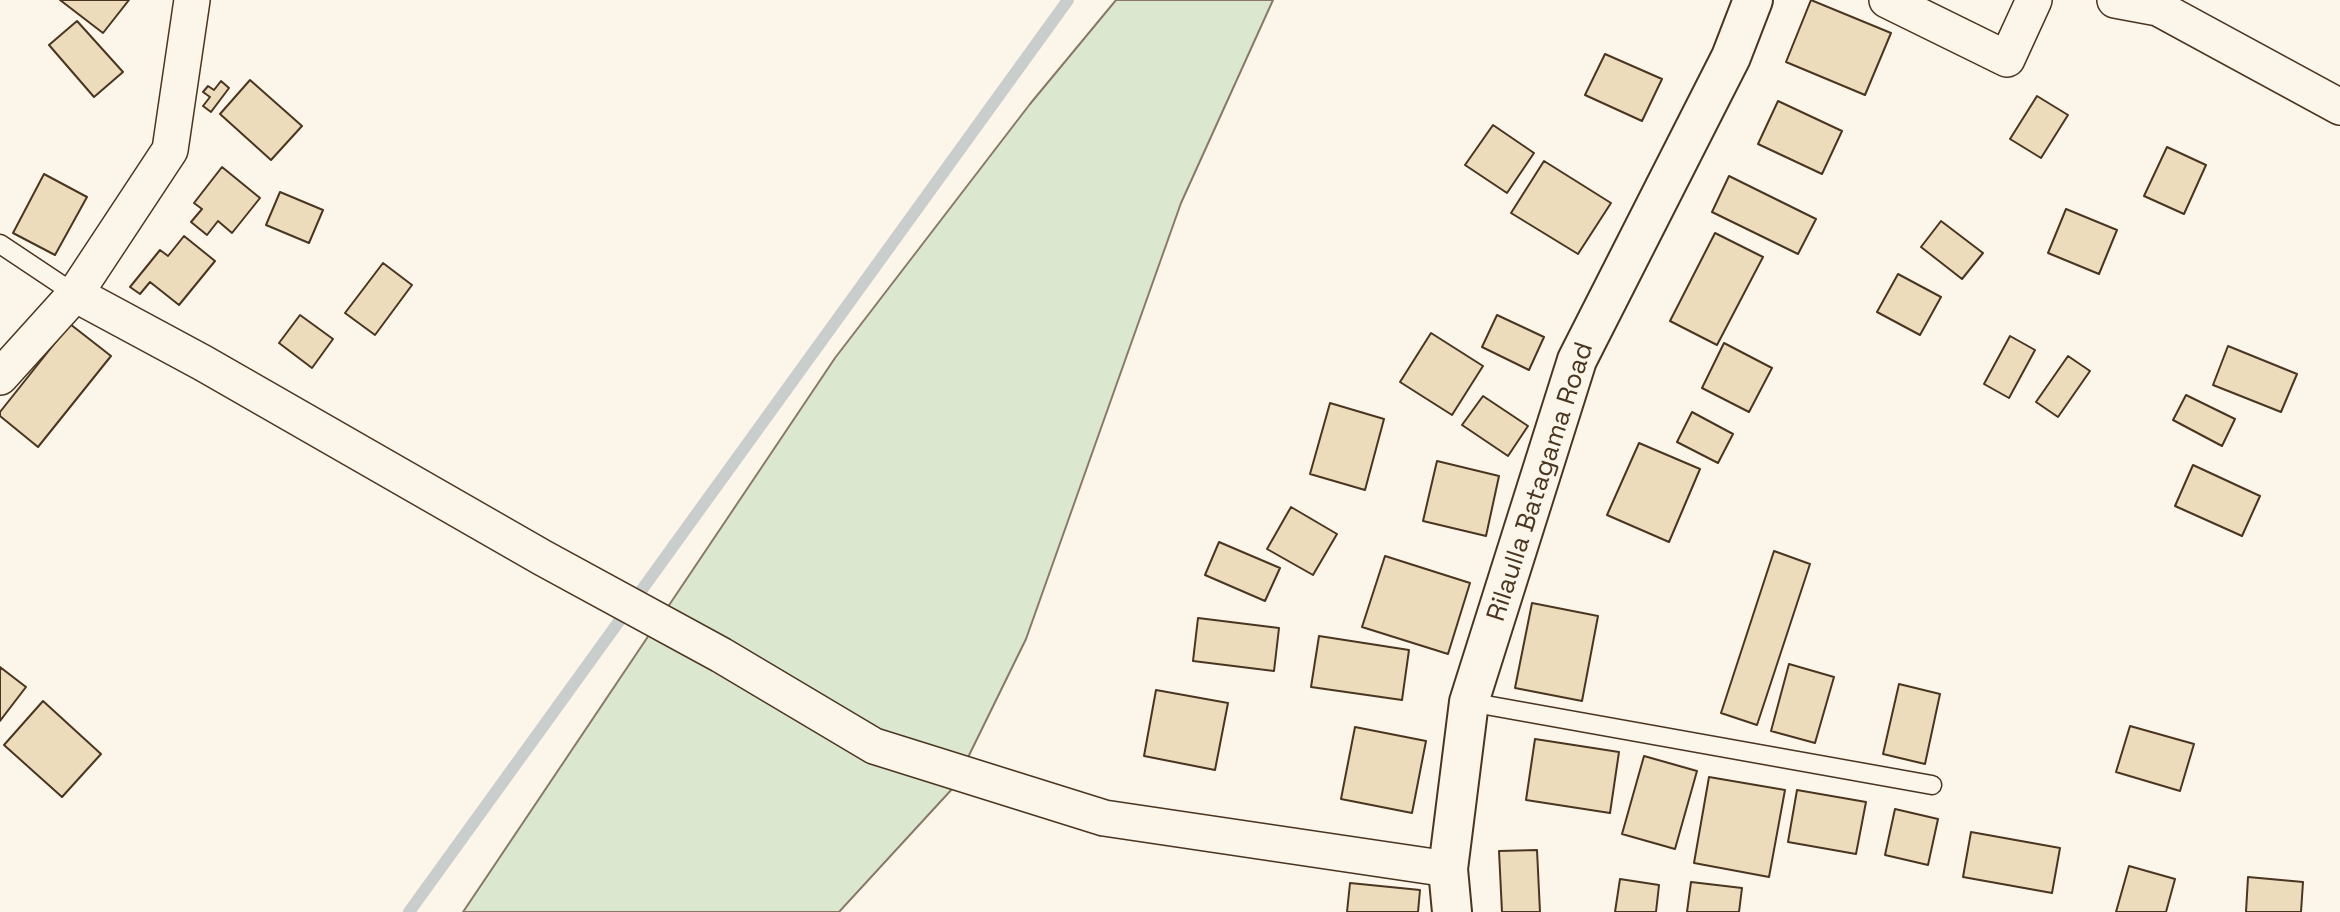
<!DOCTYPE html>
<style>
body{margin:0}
canvas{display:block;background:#fbf6e9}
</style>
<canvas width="2340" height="912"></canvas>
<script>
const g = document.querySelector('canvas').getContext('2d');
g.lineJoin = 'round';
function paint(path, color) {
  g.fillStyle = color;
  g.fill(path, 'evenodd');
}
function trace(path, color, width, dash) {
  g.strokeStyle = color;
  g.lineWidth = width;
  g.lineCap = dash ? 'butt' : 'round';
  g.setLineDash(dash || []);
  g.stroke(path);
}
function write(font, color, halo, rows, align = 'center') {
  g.font = font + ' "Space Grotesk",sans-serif';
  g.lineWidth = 5;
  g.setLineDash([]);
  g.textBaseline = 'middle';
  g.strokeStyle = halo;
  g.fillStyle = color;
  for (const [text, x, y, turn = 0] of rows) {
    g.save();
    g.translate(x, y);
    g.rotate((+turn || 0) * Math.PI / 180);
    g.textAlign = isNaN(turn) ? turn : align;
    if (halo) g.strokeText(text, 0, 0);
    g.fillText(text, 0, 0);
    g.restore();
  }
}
const green = new Path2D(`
 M1116,0h157l-92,203 -155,436 -73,149 -114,124h-376l372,-554 195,-254z`);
paint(green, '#dce7d0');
trace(green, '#887966', 2);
trace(new Path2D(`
 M409,912l659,-912`), '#c9cecd', 12);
const building = new Path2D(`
 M60,0h69l-26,33z
 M1811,0l80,33 -26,62 -79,-33z
 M77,21l46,51 -29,25 -45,-52z
 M1605,54l57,25 -20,42 -57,-26z
 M250,80l52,46 -31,34 -51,-46z
 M221,81l8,7 -18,24 -8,-6 7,-9 -7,-5 5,-6 6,4z
 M2037,96l31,19 -27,43 -31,-19z
 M1778,101l64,30 -20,43 -64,-30z
 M1493,125l41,28 -27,40 -42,-28z
 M2167,147l39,18 -22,49 -40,-18z
 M1544,161l67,42 -33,51 -67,-41z
 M222,167l38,31 -28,35 -14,-12 -11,14 -16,-13 11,-13 -8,-6z
 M44,174l43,23 -32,58 -42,-22z
 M1729,176l87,43 -18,35 -86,-42z
 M280,192l43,18 -14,33 -43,-18z
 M2066,209l51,21 -18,44 -51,-21z
 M1941,221l42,32 -21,26 -41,-32z
 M1715,233l48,24 -46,88 -47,-24z
 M184,236l31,25 -36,44 -29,-23 -10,12 -10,-7 30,-37 8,6z
 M383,263l29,22 -37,50 -30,-22z
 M1898,274l43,23 -21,38 -43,-23z
 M300,315l33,24 -21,29 -33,-25z
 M1497,315l47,22 -15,33 -47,-23z
 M70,324l41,32 -73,91 -38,-31v-4z
 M1431,333l52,33 -31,49 -52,-33z
 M2010,336l25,14 -26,48 -25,-14z
 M1724,343l48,25 -23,44 -47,-24z
 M2228,346l69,28 -16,38 -68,-27z
 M2068,356l22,15 -32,46 -22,-15z
 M2186,395l49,24 -13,27 -49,-26z
 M1483,396l45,30 -20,30 -46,-31z
 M1330,403l54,16 -19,71 -55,-16z
 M1692,412l41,22 -15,29 -41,-21z
 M1639,443l61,26 -31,73 -62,-27z
 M1437,461l62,15 -13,60 -63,-15z
 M2193,465l67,31 -18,40 -67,-30z
 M1291,507l46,27 -24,41 -46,-26z
 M1219,542l61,26 -15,33 -60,-26z
 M1774,551l36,13 -53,161 -36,-12z
 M1385,556l85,27 -22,71 -86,-27z
 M1532,603l66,13 -16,85 -67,-13z
 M1198,618l81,10 -5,43 -81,-10z
 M1319,636l90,14 -7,50 -91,-13z
 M1789,664l45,13 -19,66 -44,-12z
 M0,667l26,20 -26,34z
 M1899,684l41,10 -15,70 -42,-10z
 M1156,690l72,13 -13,67 -71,-14z
 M43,701l58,53 -39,43 -58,-52z
 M2130,726l64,18 -14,47 -64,-19z
 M1355,727l71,14 -14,72 -71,-14z
 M1535,739l84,13 -9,61 -84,-13z
 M1644,756l53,15 -22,78 -53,-15z
 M1709,777l76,13 -16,87 -75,-14z
 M1797,790l69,12 -10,52 -68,-12z
 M1895,809l43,10 -10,46 -43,-10z
 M1971,832l89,16 -8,45 -89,-16z
 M1537,850l3,62h-38l-3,-61z
 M2129,866l46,13 -9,33h-50z
 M2248,877l55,5 -2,30h-55z
 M1620,879l39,6 -3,27h-41z
 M1691,882l51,6 -3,24h-52z
 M1350,883l70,7 -2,22h-71z`);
paint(building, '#ecdcbc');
trace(building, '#4a3520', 2);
const service = new Path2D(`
 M0,244l75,50
 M1469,702l463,83`);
const minor = new Path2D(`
 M1887,0l120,59 27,-59
 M2115,0l43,8 182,99
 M75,294l128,69 340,195 178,97 153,91 230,72 344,51
 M0,377l75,-83 95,-144 22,-150`);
const tertiary = new Path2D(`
 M1452,912l-4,-43 21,-167 108,-342 154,-303 22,-57`);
trace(service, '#4a3520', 21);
trace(minor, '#4a3520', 38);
trace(tertiary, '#4a3520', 42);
trace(service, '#fbf6e9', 18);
trace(minor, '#fbf6e9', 35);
trace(tertiary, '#fbf6e9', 38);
write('26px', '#4a3520', '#fbf6e9', [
 ["Rilaulla Batagama Road",1541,482,-72]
]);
</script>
